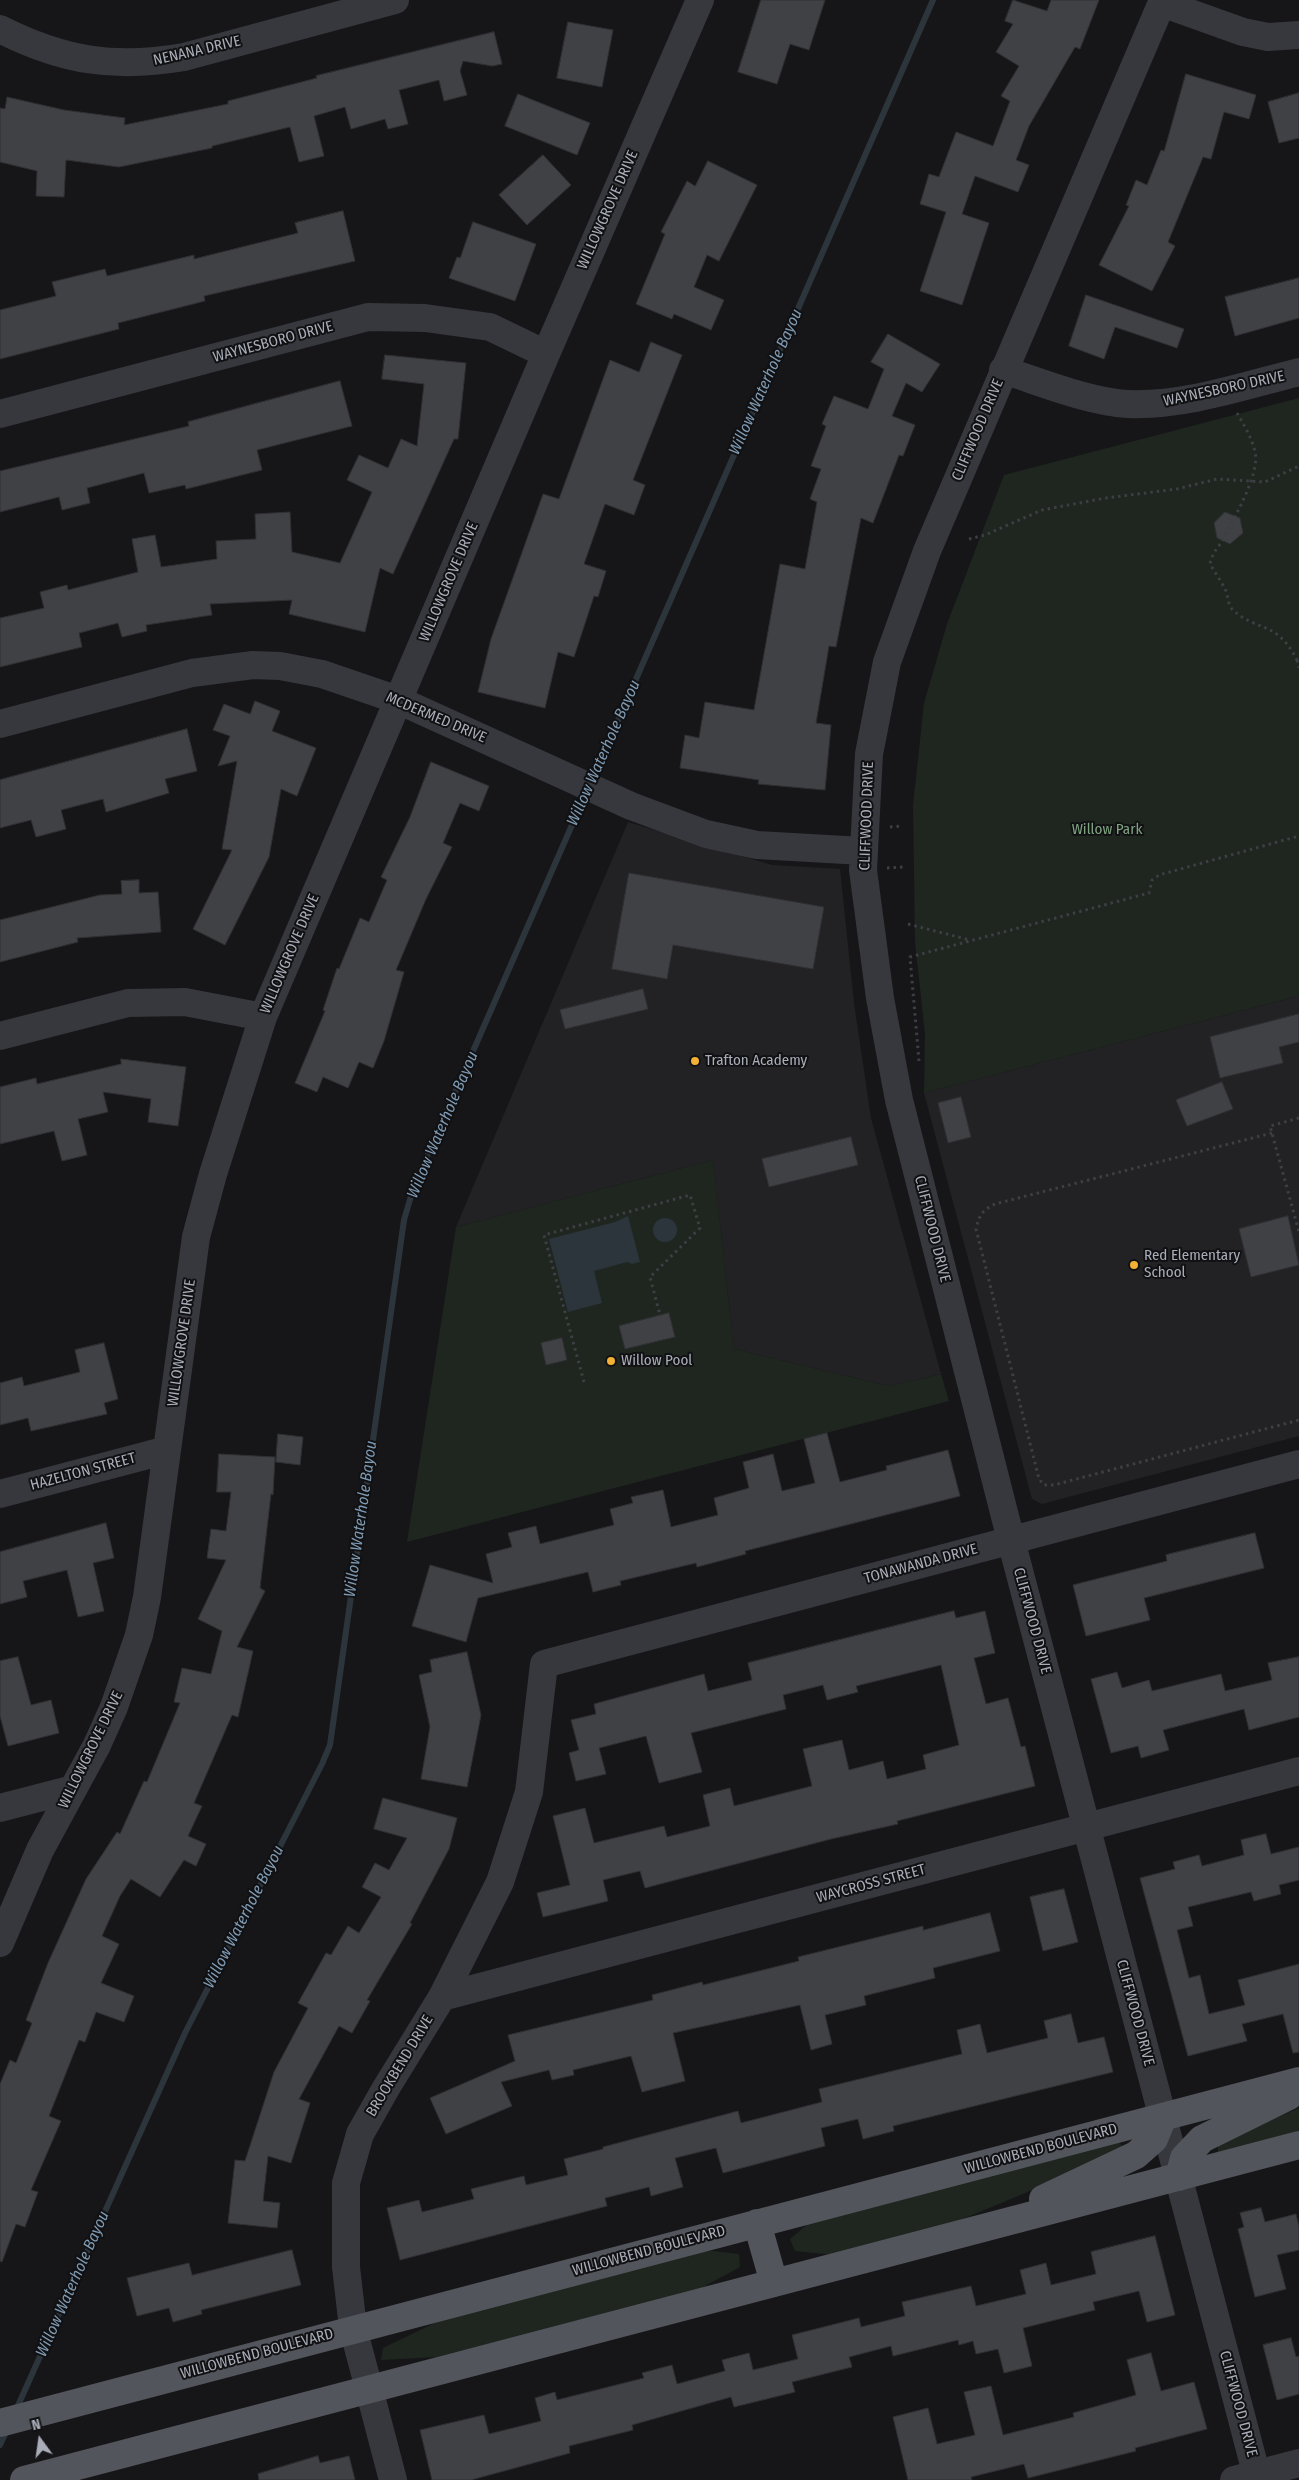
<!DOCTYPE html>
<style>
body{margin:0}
#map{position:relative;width:1299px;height:2480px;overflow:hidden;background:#161618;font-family:"Fira Sans Condensed",sans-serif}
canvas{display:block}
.north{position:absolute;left:15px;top:2415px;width:50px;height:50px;-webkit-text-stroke:4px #111113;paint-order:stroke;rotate:346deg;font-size:14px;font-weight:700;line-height:20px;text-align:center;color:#a8adb8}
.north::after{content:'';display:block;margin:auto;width:18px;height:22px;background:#a8adb8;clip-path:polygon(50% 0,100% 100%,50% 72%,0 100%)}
</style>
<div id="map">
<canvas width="1299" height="2480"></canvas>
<div class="north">N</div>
</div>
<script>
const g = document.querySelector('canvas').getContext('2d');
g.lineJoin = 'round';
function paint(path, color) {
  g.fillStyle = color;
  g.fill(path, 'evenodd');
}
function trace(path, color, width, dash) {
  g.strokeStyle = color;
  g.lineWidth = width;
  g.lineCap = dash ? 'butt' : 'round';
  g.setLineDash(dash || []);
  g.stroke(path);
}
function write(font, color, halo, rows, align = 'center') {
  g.font = font + ' "Fira Sans Condensed",sans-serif';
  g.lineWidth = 4;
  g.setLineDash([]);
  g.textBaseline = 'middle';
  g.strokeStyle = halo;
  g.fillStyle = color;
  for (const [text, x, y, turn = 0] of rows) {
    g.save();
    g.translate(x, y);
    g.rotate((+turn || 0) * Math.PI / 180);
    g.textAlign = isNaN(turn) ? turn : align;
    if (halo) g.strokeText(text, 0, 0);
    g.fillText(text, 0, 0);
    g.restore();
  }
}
paint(new Path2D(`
 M628,822l144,43 68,4 14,134 17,115 70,256 -52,12 -155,-37 -21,-189 -257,67z
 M1299,996v440l-257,68 -10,-5 -108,-406z`), '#222225');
paint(new Path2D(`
 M1299,398v598l-375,97 1,-59 -10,-92 -2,-137 11,-102 23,-79 57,-149z
 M713,1160l21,189 155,37 52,-12 8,27 -542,141 49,-315z
 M1299,2108v23l-81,22v-10z
 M1118,2141l8,10 -168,70 -125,34 -38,-4 -5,-12 19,-16z
 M705,2250l34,4 1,13 -48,26 -256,64 -55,3 2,-12 60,-29z`), '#1e261f');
paint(new Path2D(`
 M628,1216l12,46 -8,2 -5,-2 -33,9 8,32 -34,9 -19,-73 66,-17z
 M653 1230a12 12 0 1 1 24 0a12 12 0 1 1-24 0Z`), '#2c353c');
trace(new Path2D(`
 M591,782l342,-782
 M16,2410l169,-377 137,-269 8,-19 74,-525 10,-34 172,-393
 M0,2445l8,-17`), '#2c353c', 6);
const building = new Path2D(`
 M761,0h64l-16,50 -19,-6 -13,40 -39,-12z
 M1013,0l34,11 4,-11h48l-19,49 -5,-2 -46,79 -13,34 13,5 -11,27 -43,-16 -13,38 27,9 -27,82 -42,-14 26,-79 -26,-8 9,-30 10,3 17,-45 37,14 17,-45 -9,-5 18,-30 -23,-14 17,-28 -8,-3z
 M568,22l45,8 -11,57 -45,-9z
 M494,32l8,32 -10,2 -29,-5 -3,10 7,24 -23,6 -5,-21 -40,10 9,34 -20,5 -3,-10 -34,10 -6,-22 -31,9 10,40 -25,6 -9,-35 -78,19v2l-93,19 -53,-7 -2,37 -28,-1 1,-25 -37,-9v-54l5,1 2,-12 57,13 61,8 -1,7 104,-21v-3l89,-23 -1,-2z
 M1186,74l70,21 -7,24 -25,-7 -13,47 -8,-2 -35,85 7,4 -23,45 -53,-26 30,-59 -3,-1 10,-25 11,5 14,-35 3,1z
 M1299,93v45l-20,5 -11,-41z
 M518,94l72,29 -13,32 -72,-29z
 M543,155l28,30 -44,40 -28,-30z
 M708,161l49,24 -38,76 -12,-6 -13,32 30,13 -13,30 -37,-16 -2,5 -36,-15 29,-70 -4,-2 26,-51 8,5z
 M343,211l12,50 -151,35 1,5 -87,22 1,6 -119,30v-49l56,-14 -4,-14 53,-13 2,7 87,-21v4l104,-26 -3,-10z
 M473,222l63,22 -21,57 -66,-23 8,-21 3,1z
 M1299,278v40l-64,18 -10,-39z
 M1086,295l98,34 -7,19 -62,-21 -11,32 -35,-13z
 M888,334l52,30 -18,28 -16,-9 -14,33 23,9 -12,31 -4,-1 -26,68 -12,-5 -25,129 -7,-1 -13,77 15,2 -6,65 -67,-6 1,-4 -79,-12 5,-33 14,3 6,-36 49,8 26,-146 25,5 12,-67 -7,-3 11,-30 -10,-3 15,-40 -4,-2 12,-28 34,13 16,-40 -13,-7z
 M651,342l31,13 -49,125 12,5 -11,30 -29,-11 -21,60 22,7 -8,26 -4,-1 -20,61 -16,-5 -13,56 -67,-16 13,-53 52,-145 16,5 51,-139 29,12z
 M385,355l81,8 -8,76h-4l-61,135 -13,-6 -15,64 -76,-18 3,-14 -82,4 2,11 -66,10 1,6 -25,6 -4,-14 -39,10 3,14 -82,20v-49l44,-10 -4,-16 27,-7 1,5 70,-18 -6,-33 23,-4 6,32 56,-8 -1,-18 40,-2 -1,-25 35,-2 2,40 48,11 32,-71 -25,-12 12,-25 29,13 13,-29 16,7 7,-62 -42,-5z
 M340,381l12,45 -95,24 5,20 -76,19 -1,-4 -36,8 -5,-20 -57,15 3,15 -28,7 -3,-13 -59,15v-41l189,-45 -1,-4z
 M1225,512l15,6 3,15 -13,11 -13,-6 -3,-15z
 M255,701l25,10 -8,20 44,17 -19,48 -16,-7 -12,68 -44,88 -32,-16 39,-79 -10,-1 15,-88 -19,5 12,-30 -17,-6 11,-26 26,10z
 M187,729l10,42 -32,8 4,14 -63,19 -3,-13 -42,11 5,19 -30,8 -5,-17 -31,8v-48z
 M431,762l58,24 -10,25 -19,-8 -17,40 9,4 -26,52 -30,71 8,2 -20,69 -11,27 -14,-6 -11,26 -25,-11 -6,15 -22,-9 30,-72 -2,-1 14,-42 2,1 21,-51 9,4 18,-42 -6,-3 29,-60z
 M629,873l195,34 -11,62 -140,-24 -6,34 -55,-10z
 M139,880v13l19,-1 3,40 -84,6 1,4 -78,20v-42l100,-25 22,-1 -1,-13z
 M643,989l5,20 -83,20 -5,-19z
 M1299,1014v28l-20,5 4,16 -63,15 -10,-41z
 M121,1059l65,8 -8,59 -30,-4 3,-23 -48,-7 5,20 -30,7 9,36 -25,6 -8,-30 -54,13v-57l36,-9 1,6 84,-20z
 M1222,1082l11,27 -46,17 -11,-26z
 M961,1097l10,40 -23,6 -10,-40z
 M851,1137l7,28 -89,22 -7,-28z
 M1288,1216l11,49 -48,12 -12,-48z
 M669,1313l6,24 -50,12 -6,-23z
 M562,1338l5,22 -21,5 -5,-22z
 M104,1343l14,56 -14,4 3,11 -76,17 -3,-13 -28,7v-42l22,-6 2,9 56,-14 -5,-22z
 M827,1433l13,49 47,-12 -1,-4 62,-16 12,46 -215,55 1,3 -49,13 -1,-4 -76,18 1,4 -28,7 -5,-20 -110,26 -12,44 -54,-16 18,-61 63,18 -7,-29 26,-7 -4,-14 28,-7 4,18 74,-19 -4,-16 23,-6 -2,-6 32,-7 8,37 47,-12 -4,-17 35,-10 -6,-26 30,-8 9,37 33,-8 -11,-44z
 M278,1434l25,3 -3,28 -24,-3z
 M219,1454l56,3 -2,38 -2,-1 -11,94 5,3 -28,56 16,4 -15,66 -6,-2 -38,88 8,3 -14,30 18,8 -10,22 -12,-6 -24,37 -29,-18 -11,17 -18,40 17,8 -18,39 33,13 -10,26 -28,-10 -11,30 -6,-2 -30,76 12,5 -30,69 7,2 -13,35 -9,-3 -14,38 -2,-1v-177l10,-24 6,3 16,-40 -6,-3 22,-57 38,-84 31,-47 3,2 24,-53 3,1 33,-79 -6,-1 8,-34 29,6 11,-43 -24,-12 28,-59 -19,-2 4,-29 15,2 5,-39h-14z
 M106,1523l8,35 -21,5 11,48 -26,6 -11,-47 -44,11 4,16 -27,7v-52z
 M1255,1533l9,35 -120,30 6,22 -64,16 -13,-51 94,-24 -1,-6z
 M954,1611l2,7 29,-7 10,42 -21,5 12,46 22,-6 13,49 4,-1 10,40 -138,35 1,3 -67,15 -186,49 -5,-17 -37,9 5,21 -65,16 -6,-24 33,-8 -17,-69 32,-8 9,35 70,-17 3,11 43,-11 -7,-31 27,-7 4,18 78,-20 -9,-37 39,-9 7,30 34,-9 4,18 39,-10 -3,-14 36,-10 -18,-80 -85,21 2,6 -31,8 -4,-15 -40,10 3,14 -95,24 11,39 -43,11 -13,-47 -47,12 7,26 -30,7 -7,-28 10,-3 -8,-30 25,-6 -2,-10 110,-30 4,17 44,-11 -4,-17z
 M467,1652l14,63 -14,72 -46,-8 9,-52 -11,-52 13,-3 -2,-12z
 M18,1657l13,48 20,-5 8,33 -51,13 -8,-30v-55z
 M1299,1657v60l-50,13 -5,-21 -81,21 6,20 -28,8 -3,-12 -27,7 -20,-74 26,-7 5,16 27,-8 3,11 69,-17 4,17 47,-11 -4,-17z
 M383,1798l74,20 -8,31 -39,74 2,1 -45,76 3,1 -18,32 -13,-7 -40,73 11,4 -19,60 -23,-7 -5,45 17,2 -3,25 -49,-5 7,-63 10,1 29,-89 34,-64 -10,-5 28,-50 5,2 17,-29 11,7 22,-36 -19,-10 13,-24 14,7 18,-32 -33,-9z
 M1266,1834l5,20 28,-7v33l-20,5 2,9 -27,7 -3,-9 -63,15 5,19 -16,4 12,48 11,-3 9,39 36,-9 -7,-25 61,-16v88l-6,1 -10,-39 -41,10 5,17 -59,15 -48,-178 35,-9 -2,-7 26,-7 3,11 42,-11 -3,-15z
 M1064,1889l14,53 -35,9 -13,-54z
 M990,1913l10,38 -67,17 2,10 -71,18 2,9 -41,10 7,29 -21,6 -11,-45 -127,28 12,48 -43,11 -11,-36 -58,14 1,5 -22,5 -3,-10 -48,12 11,24 -66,28 -16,-36 85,-37 -7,-26 145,-35 -1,-5 50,-13 1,3 96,-24 -1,-4 125,-31v4z
 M1071,2014l7,29 26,-6 9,35 -220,54 1,5 -31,8 -5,-20 -37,9 4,18 -102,27 -7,-25 -41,10 8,29 -32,9 -2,-9 -44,11 2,8 -207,54 -13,-52 32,-8 3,12 52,-13 -3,-10 53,-13 2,9 42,-10 -4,-16 39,-10v-2l135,-36 3,12 81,-21 -3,-13 143,-35 -5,-24 23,-6 7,29 61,-15 -4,-17z
 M1261,2208l4,14 31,-8 3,13v23l-22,5 9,34 -31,8 -17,-68 6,-2 -4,-14z
 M1155,2236l20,79 -28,7 -8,-31 -46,11 2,8 -72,18 9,38 -28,7 -6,-24 -22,5 -3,-13 -14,4 -1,-5 -65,16 -2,-10 -42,11 3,10 -60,15 3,10 -61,15 -3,-10 -99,28 1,5 -64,16 1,7 -99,27h-39l-12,-50 64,-15 5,19 52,-13 -6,-23 20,-6 2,8 87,-22 -2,-5 30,-8 5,19 48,-13 -3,-11 27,-7 4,17 45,-11 -6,-24 67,-17 2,9 44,-11 -3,-14 69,-16 5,20 50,-12 -6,-24 26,-7 5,22 45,-11 -5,-22z
 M292,2250l9,35 -100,25 1,4 -29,8 -4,-14 -32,8 -10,-38 62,-15 3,12z
 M1291,2338l5,19 3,-1v38l-22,6 -14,-55z
 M1151,2353l10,38 33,-9 13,47 -72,19 1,3 -108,27 -4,-14 -53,13 1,3h-64l-15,-63 35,-9 9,36 38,-9 -11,-43 27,-6 12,49 71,-18 -1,-4 63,-18 -9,-35z
 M318,2456l2,7 29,-7 6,24h-96l-1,-6z`);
paint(building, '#404145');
trace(building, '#303034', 1);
trace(new Path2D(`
 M1237,413c7,12 15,25 18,39 5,23 -21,65 -31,86 -6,11 -11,12 -14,26 5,9 12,18 16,27 2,5 2,14 6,18 25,24 44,10 65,51l2,-1
 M969,539l16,-4 57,-25 64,-12 71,-9 40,-10 48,3 34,-16
 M1297,660l2,8
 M890,827l13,-1
 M887,868l17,-1
 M908,924l62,16
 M919,1061l-9,-104 239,-64 3,-13 7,-5 140,-39
 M1299,1118l-29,8 29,106
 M1272,1133l-277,71c-13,6 -16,12 -19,25l63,250 5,6h10l245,-65
 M584,1382l-40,-147 146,-40 10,33 -50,49 10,38`), '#3d3f44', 3, [2.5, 4]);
trace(new Path2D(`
 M1163,0l-236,551 -40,111 -18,92 -6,116 17,128 19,102 112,440 247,940
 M1162,3l81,29 25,5 31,-2
 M0,29c63,32 115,40 184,28l211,-57
 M1003,370c38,12 86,32 125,34 58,2 115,-18 171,-32
 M0,414l368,-97 57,1 65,9 56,27
 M0,724l192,-51 61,-8 27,1 42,8 76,26 233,106 75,28 51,11 106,6
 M0,1036l128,-33 57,-1 78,15
 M0,1494l167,-44
 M0,1808l73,-19
 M0,1943l40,-93 57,-105 17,-38 25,-72 8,-38 49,-360 17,-63 50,-157 283,-663 154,-354
 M442,1997l857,-226
 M393,2480l-40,-152 -7,-61v-84l14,-49 26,-46 56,-91 58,-115 29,-90 15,-128 755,-200
 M1234,2480l65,-17`), '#37383d', 28);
trace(new Path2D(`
 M1179,2177l5,-19 18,-19 87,-43
 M1043,2199l93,-44 18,-16 9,-22
 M757,2223l17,60
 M0,2423l1299,-342
 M24,2480l1275,-335`), '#53555c', 28);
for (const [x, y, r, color] of [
 [695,1061,5,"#f2b134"],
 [1134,1265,5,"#f2b134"],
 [611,1361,5,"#f2b134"]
]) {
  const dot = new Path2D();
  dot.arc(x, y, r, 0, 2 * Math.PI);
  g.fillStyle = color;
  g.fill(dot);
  trace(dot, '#111113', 2);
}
write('15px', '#a8adb8', '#111113', [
 ["NENANA DRIVE",197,51,-13],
 ["WILLOWGROVE DRIVE",608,210,-66],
 ["WAYNESBORO DRIVE",273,342,-15],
 ["WAYNESBORO DRIVE",1224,389,-12],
 ["CLIFFWOOD DRIVE",978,430,-67],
 ["WILLOWGROVE DRIVE",449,582,-67],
 ["MCDERMED DRIVE",436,718,23],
 ["CLIFFWOOD DRIVE",867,816,-88],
 ["WILLOWGROVE DRIVE",290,954,-67],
 ["CLIFFWOOD DRIVE",932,1229,76],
 ["WILLOWGROVE DRIVE",182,1343,-82],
 ["HAZELTON STREET",83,1472,-15],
 ["TONAWANDA DRIVE",921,1564,-15],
 ["CLIFFWOOD DRIVE",1032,1621,75],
 ["WILLOWGROVE DRIVE",91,1750,-64],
 ["WAYCROSS STREET",871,1884,-15],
 ["CLIFFWOOD DRIVE",1135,2013,75],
 ["BROOKBEND DRIVE",400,2066,-59],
 ["WILLOWBEND BOULEVARD",1041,2149,-15],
 ["WILLOWBEND BOULEVARD",649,2251,-15],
 ["WILLOWBEND BOULEVARD",257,2354,-15],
 ["CLIFFWOOD DRIVE",1238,2404,75]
]);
write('15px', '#7fa381', '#111113', [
 ["Willow Park",1107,830]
]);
write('15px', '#a8adb8', '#111113', [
 ["Trafton Academy",705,1061],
 ["Red Elementary",1144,1256],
 ["School",1144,1273],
 ["Willow Pool",621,1361]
], 'left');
write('italic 16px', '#7f9bb3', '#111113', [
 ["Willow Waterhole Bayou",766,382,-66],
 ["Willow Waterhole Bayou",604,753,-66],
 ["Willow Waterhole Bayou",443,1125,-67],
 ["Willow Waterhole Bayou",361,1519,-82],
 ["Willow Waterhole Bayou",244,1917,-63],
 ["Willow Waterhole Bayou",73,2284,-66]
]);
</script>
